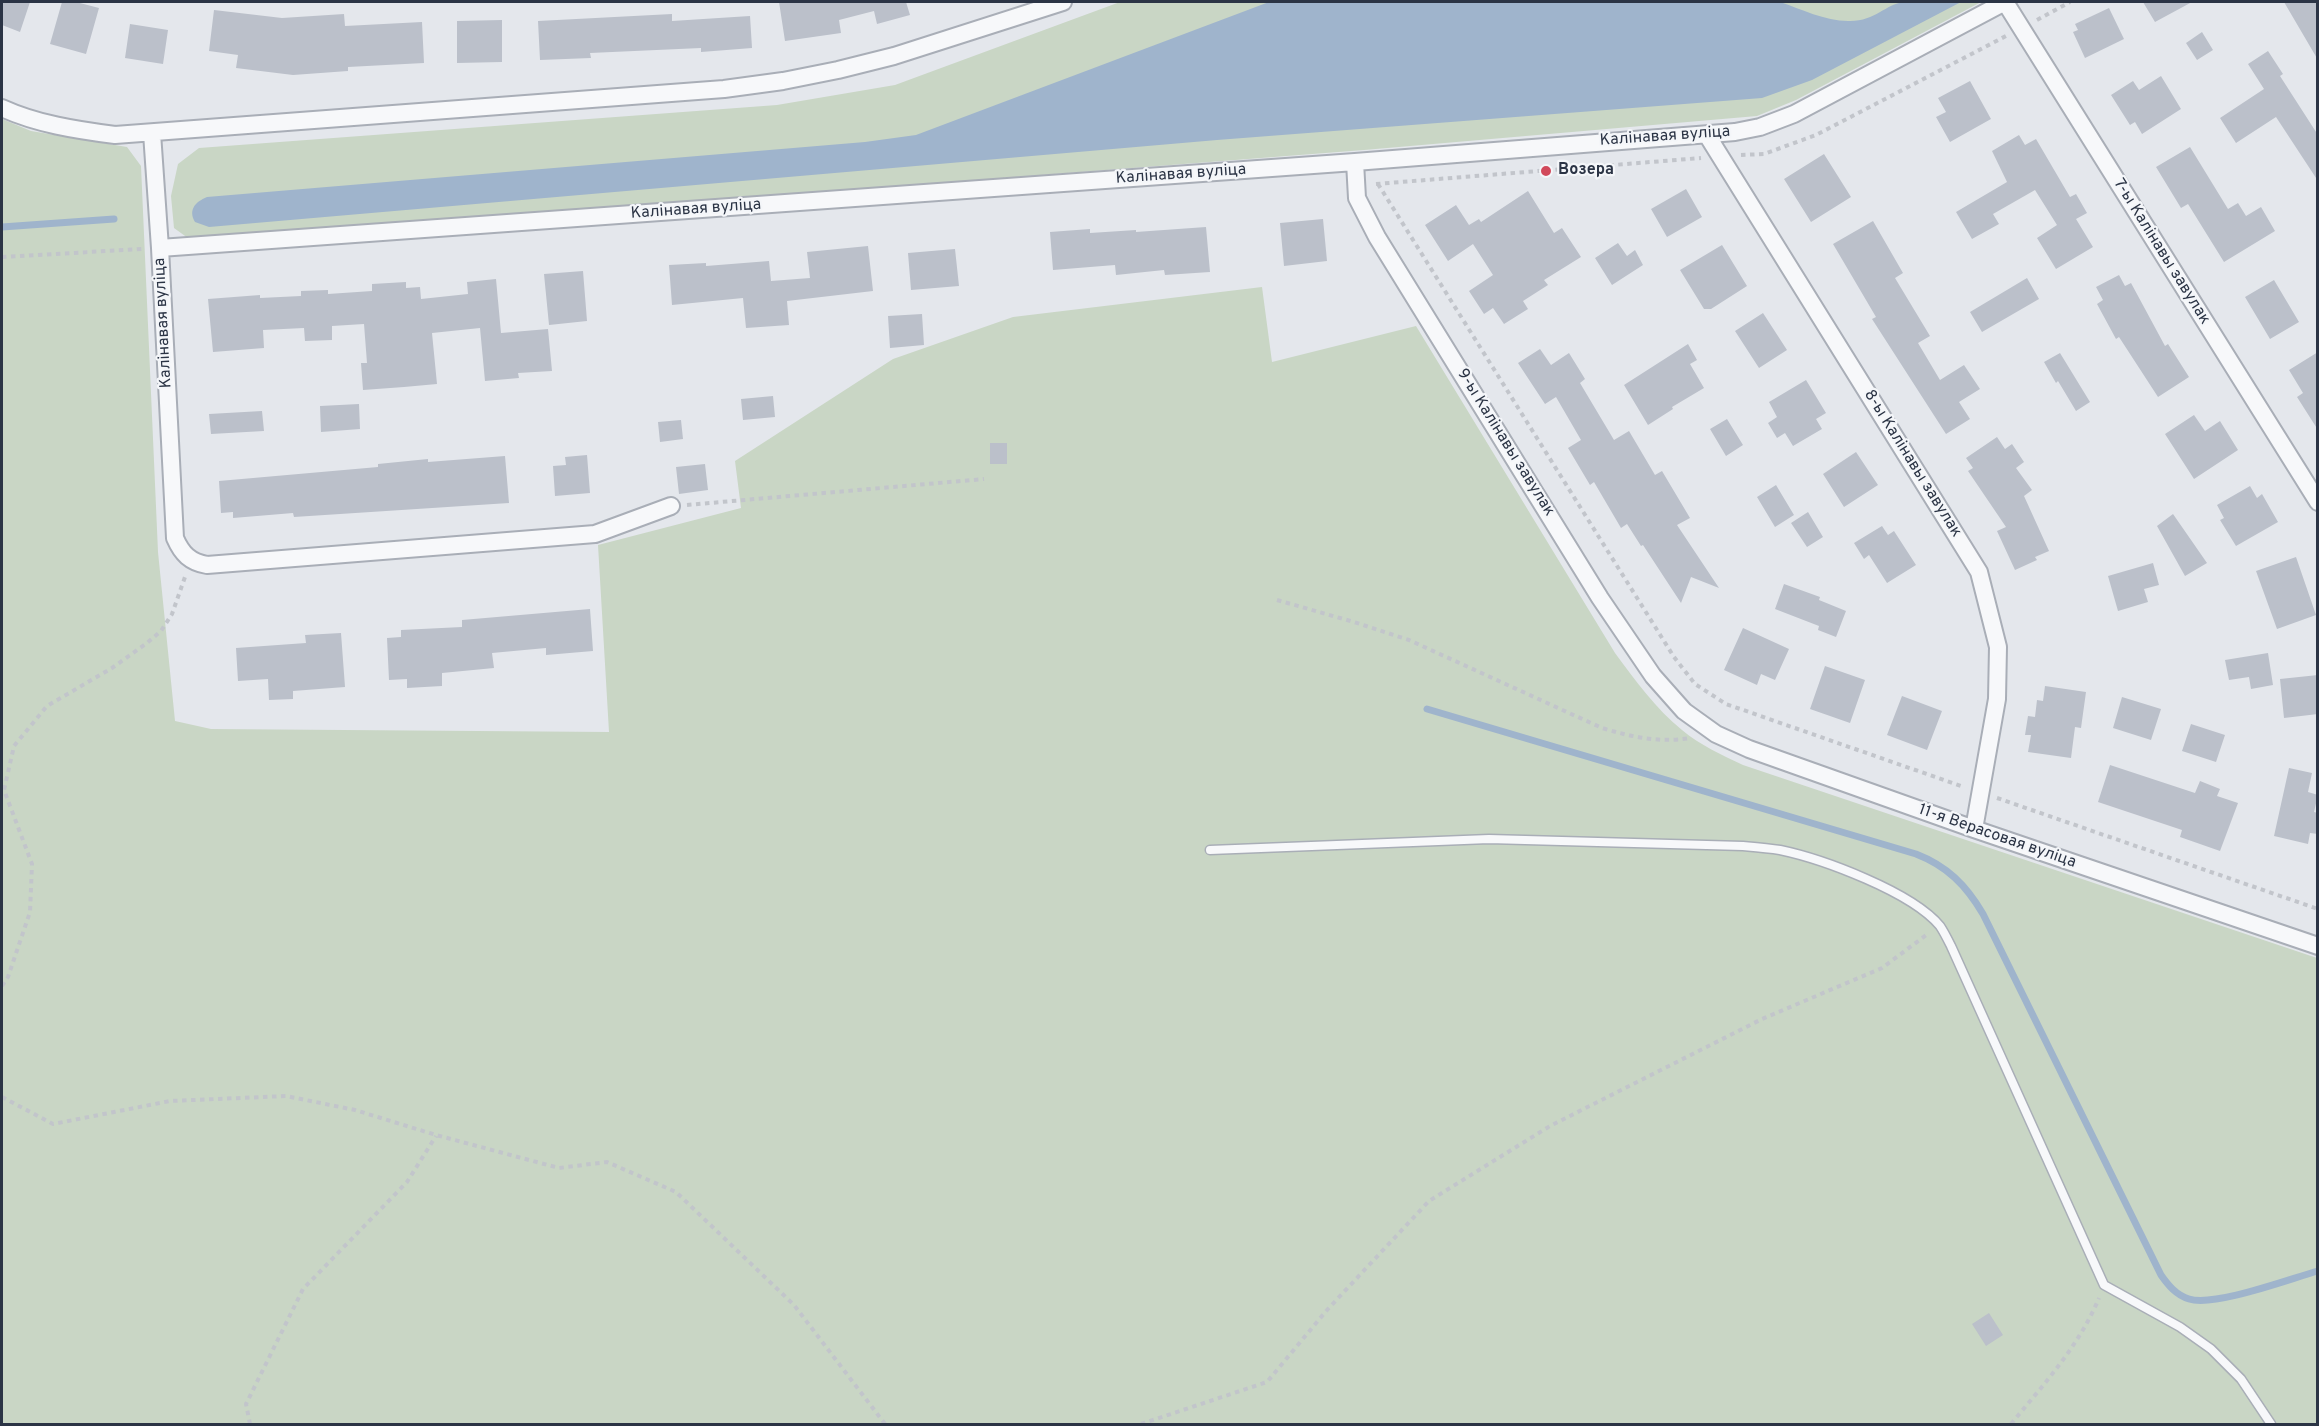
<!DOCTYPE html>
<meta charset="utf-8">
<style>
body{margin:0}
#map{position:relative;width:2319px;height:1426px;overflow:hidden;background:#e4e7ec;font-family:Overpass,sans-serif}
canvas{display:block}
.frame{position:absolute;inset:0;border:3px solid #2b3445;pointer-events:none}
</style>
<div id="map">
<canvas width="2319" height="1426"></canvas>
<div class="frame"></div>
</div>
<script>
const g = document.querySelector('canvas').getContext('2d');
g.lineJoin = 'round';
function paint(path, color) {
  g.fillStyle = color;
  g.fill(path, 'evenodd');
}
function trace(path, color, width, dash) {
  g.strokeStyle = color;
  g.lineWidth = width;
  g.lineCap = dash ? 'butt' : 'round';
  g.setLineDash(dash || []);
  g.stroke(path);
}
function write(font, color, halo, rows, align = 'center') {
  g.font = font + ' Overpass,sans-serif';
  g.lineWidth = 4.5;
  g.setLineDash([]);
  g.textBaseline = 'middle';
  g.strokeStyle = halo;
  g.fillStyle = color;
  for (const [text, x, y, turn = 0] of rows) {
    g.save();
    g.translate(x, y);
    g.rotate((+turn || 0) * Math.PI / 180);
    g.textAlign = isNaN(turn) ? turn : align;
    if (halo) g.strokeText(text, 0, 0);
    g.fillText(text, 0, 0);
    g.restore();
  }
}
paint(new Path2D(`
 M1120,2h861l-185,98 -39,16 -393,34 -1172,91 -18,-13 -3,-32 7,-32 21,-16 578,-43 118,-20z
 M2,119l29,12 96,16 14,19 17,386 17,169 36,8 398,3 -11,-187 143,-37 -6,-47 158,-102 120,-42 249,-30 10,75 144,-36 199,327c20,27 41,56 67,77 18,15 40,25 61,35l574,193v466h-2315z`), '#c9d6c5');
paint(new Path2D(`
 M1269,2h511c21,7 45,19 68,19 27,1 37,-17 56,-19 18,-2 39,-1 57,0l-149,78 -50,18 -545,42 -1008,87 -14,-5c-7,-12 0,-20 12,-25l658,-55 51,-7z`), '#9fb4cc');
trace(new Path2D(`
 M2,227l112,-8
 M1427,709l489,145c31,12 50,31 67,60l178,361c7,10 15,20 28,24 26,8 100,-20 129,-28`), '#9fb4cc', 7);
paint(new Path2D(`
 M2,2h28l-10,30 -18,-7z
 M62,2h14l23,6 -13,46 -36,-10z
 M779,2h127l4,13 -33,9 -3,-13 -35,9 2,13 -56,8z
 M2143,2h49l-37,20z
 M2284,2h34v58z
 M2109,8l15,31 -39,19 -12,-26 5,-2 -3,-6z
 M214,10l68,8 62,-4 1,12 77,-4 2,41 -76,4v4l-55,4 -57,-7 2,-13 -29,-4z
 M672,14v7l78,-5 2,32 -51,4v-4l-111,5 1,5 -51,2 -2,-39z
 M502,20v42l-45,1v-42z
 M130,24l38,6 -5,34 -38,-6z
 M2202,32l11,18 -16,10 -11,-17z
 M2268,51l15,23 -3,2 38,59v46l-42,-64 -40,26 -16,-25 44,-29 -16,-25z
 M2161,76l20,33 -39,25 -7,-12 -5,3 -19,-30 22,-14 6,9z
 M1970,81l21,38 -41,23 -14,-25 10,-5 -8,-14z
 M2019,135l6,10 11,-6 34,58 6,-3 11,19 -11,6 17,28 -37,22 -19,-31 20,-13 -22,-35 -42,24 6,10 -27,15 -16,-27 51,-30 -15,-31z
 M2190,147l38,62 10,-6 8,13 15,-9 14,24 -51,31 -36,-58 -7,4 -25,-41z
 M1824,154l27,43 -40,25 -27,-43z
 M1686,189l16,28 -35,20 -16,-28z
 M1528,191l26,42 8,-5 19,29 -37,23 4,5 -25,16 5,8 -24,15 -11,-16 -9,6 -15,-23 24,-16 -20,-31 -25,17 -23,-36 31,-20 13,20 10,-6 2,3z
 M1323,219l4,42 -43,5 -4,-43z
 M1873,221l30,52 -8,5 35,58 -12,7 22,37 24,-15 16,24 -21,13 11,17 -24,15 -74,-115 4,-2 -43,-73z
 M1206,227l4,45 -45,3 -1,-5 -48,5 -1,-10 -62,5 -3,-38 40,-3v4l46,-3v2z
 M1618,243l9,13 8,-6 8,15 -31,20 -17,-27z
 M1722,245l25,41 -36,23h-7l-24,-39z
 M868,246l5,45 -86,10 2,24 -43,3 -3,-30 -71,7 -3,-40 37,-2v3l63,-5 2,20 39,-3 -3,-26z
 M955,249l4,37 -48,4 -3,-37z
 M583,271l4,50 -38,4 -5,-51z
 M2119,275l6,11 6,-3 34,63 3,-2 21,33 -31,20 -39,-60 -3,2 -19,-35 6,-4 -7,-13z
 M2027,278l12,21 -57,33 -12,-20z
 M496,279l5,54 47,-4 4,42 -34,2 1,5 -34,3 -5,-53 -48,5 5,51 -33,3 -41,3 -2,-27h6l-3,-39 -32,2v14l-27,1 -1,-13 -41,2 1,18 -51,4 -5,-53 52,-4v3l41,-2v-5l27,-1v4l44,-3v-7l34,-2v6l14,-1 1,12 47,-5 -1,-12z
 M2274,280l25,42 -29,17 -25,-42z
 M1763,313l24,37 -28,18 -24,-37z
 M922,314l2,31 -34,3 -2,-32z
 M1688,344l9,16 -7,4 14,24 -32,19 1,2 -25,16 -24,-40z
 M1540,349l11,16 18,-12 16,26 -5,4 34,57 15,-9 26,44 7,-4 28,47 -13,7 42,63 -28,-11 -10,26 -38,-58 -2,1 -14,-22 -6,4 -27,-46 -4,3 -22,-37 13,-8 -25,-43 -11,7 -27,-41z
 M2318,352v78l-21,-33 6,-4 -14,-23z
 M2060,353l30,49 -14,9 -18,-30 -2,2 -12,-21z
 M1806,380l20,33 -10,6 6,10 -29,17 -8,-13 -8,5 -9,-15 9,-6 -8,-15z
 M773,396l2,21 -32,3 -2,-21z
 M359,404l1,25 -39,3 -1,-26z
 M262,411l2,20 -53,3 -2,-20z
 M2194,415l11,16 15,-10 18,29 -44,29 -29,-45z
 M1727,419l16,26 -17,11 -16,-27z
 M681,420l2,19 -23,3 -2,-20z
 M1997,437l8,12 7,-5 12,18 -8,6 16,22 -8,6 25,55 -14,6 2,3 -22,10 -18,-39 9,-4 -38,-56 5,-3 -7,-10z
 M990,443h17v21h-17z
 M1856,452l22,33 -34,22 -21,-33z
 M587,455l3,38 -35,3 -2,-30 13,-1 -1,-8z
 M505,456l4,47 -215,14 -1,-4 -60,5v-6l-12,1 -2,-32 159,-14v-3l50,-5v3z
 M705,464l3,26 -29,4 -3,-27z
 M1776,485l18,30 -19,12 -18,-30z
 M2250,486l7,12 5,-4 16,28 -42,24 -16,-26 4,-2 -7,-13z
 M1808,512l15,25 -16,10 -16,-24z
 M2173,514l34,49 -22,13 -28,-50z
 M1882,526l6,9 6,-4 22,34 -29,18 -18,-28 -5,4 -10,-16z
 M2296,557l20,58 -39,14 -21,-58z
 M2153,563l6,22 -15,4 4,13 -30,9 -10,-35z
 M1784,584l36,13 -1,3 27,11 -10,26 -18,-7 1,-4 -44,-17z
 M590,609l3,42 -47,4v-7l-54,5 2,15 -52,5v13l-35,2v-9l-18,1 -2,-42 14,-1v-7l61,-3v-7z
 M1743,628l46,21 -14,31 -14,-6 -4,11 -33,-15z
 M341,633l4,54 -52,4v8l-24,1 -1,-21 -30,2 -2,-33 70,-5 -1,-8z
 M2268,653l5,32 -22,4 -2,-12 -20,3 -4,-20z
 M1825,666l40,14 -15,43 -40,-14z
 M2318,675v39l-34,4 -4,-39z
 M2045,686l41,6 -5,36 -6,-1 -4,31 -43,-6 3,-17h-6l3,-19 7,1 2,-17 6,1z
 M1902,696l40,15 -15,39 -40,-15z
 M2122,697l39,12 -10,31 -38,-12z
 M2191,724l34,11 -9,27 -34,-11z
 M2110,765l85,28 5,-12 20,8 -3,7 21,7 -18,48 -40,-14 2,-7 -84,-28z
 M2289,768l23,5 -4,19 10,3 -4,17 4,1v21l-8,-1 -2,11 -34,-8z
 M1989,1313l14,22 -17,11 -14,-22z`), '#bbc0ca');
const lane = new Path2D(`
 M1210,850l279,-11 254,7c12,1 25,2 37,4 43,9 132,42 160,76 4,6 8,14 11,20l153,339 76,42 31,22 30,30 30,45`);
const street = new Path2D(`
 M2005,2l313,500
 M2,108c35,16 74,22 113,27l609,-46 59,-8 55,-11 56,-14 169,-54
 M152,133l8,115
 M1707,135l272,437 19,75 -1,52 -23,130
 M1355,162l2,36 20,39 223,361 53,78 31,35 32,23 33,15 225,80 344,117
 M671,506l-76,28 -388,31c-17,-3 -25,-11 -32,-27l-15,-290 1195,-86 380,-30 25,-5 34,-13 211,-112`);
trace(lane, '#a9aeb7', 11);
trace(street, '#a9aeb7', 20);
trace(new Path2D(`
 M2037,20l33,-18
 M1741,155l23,-1 52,-19 190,-99
 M1376,184l325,-26
 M1378,184l296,473 21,27 31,20 238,83
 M2,257l140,-8
 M687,505l297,-26
 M1277,600l77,22 55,18 193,88c30,9 57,15 88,10
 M1997,798l321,111
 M2,986l6,-9 22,-65 2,-48 -28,-74 10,-44 33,-40 65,-38 35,-25 14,-12 11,-17 13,-37
 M2,1097l51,27 117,-23 116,-5 69,14 81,25 123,33 48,-6 69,30 118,113 91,119
 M250,1424l-4,-20 57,-115 104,-107 29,-46
 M1141,1424l126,-42 60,-72 102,-109 121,-75 212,-107 120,-51 47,-35
 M2011,1424c33,-40 68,-78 88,-126`), '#c2c5cb', 4, [4.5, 4.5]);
trace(lane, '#f7f8fa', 8);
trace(street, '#f7f8fa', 16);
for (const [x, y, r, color] of [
 [1546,171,6,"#d1495b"]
]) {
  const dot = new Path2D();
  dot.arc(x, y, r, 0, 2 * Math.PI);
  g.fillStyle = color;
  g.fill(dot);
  trace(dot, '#f4f6f9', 2);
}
write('16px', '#2b3445', '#f4f6f9', [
 ["Калінавая вуліца",1665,137,-4],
 ["Калінавая вуліца",1181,175,-4],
 ["Калінавая вуліца",696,210,-4],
 ["7-ы Калінавы завулак",2161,252,58],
 ["Калінавая вуліца",164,323,-93],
 ["9-ы Калінавы завулак",1505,443,58],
 ["8-ы Калінавы завулак",1912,464,58],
 ["11-я Верасовая вуліца",1997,837,19]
]);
write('bold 16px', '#2b3445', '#f4f6f9', [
 ["Возера",1558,171]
], 'left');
</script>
